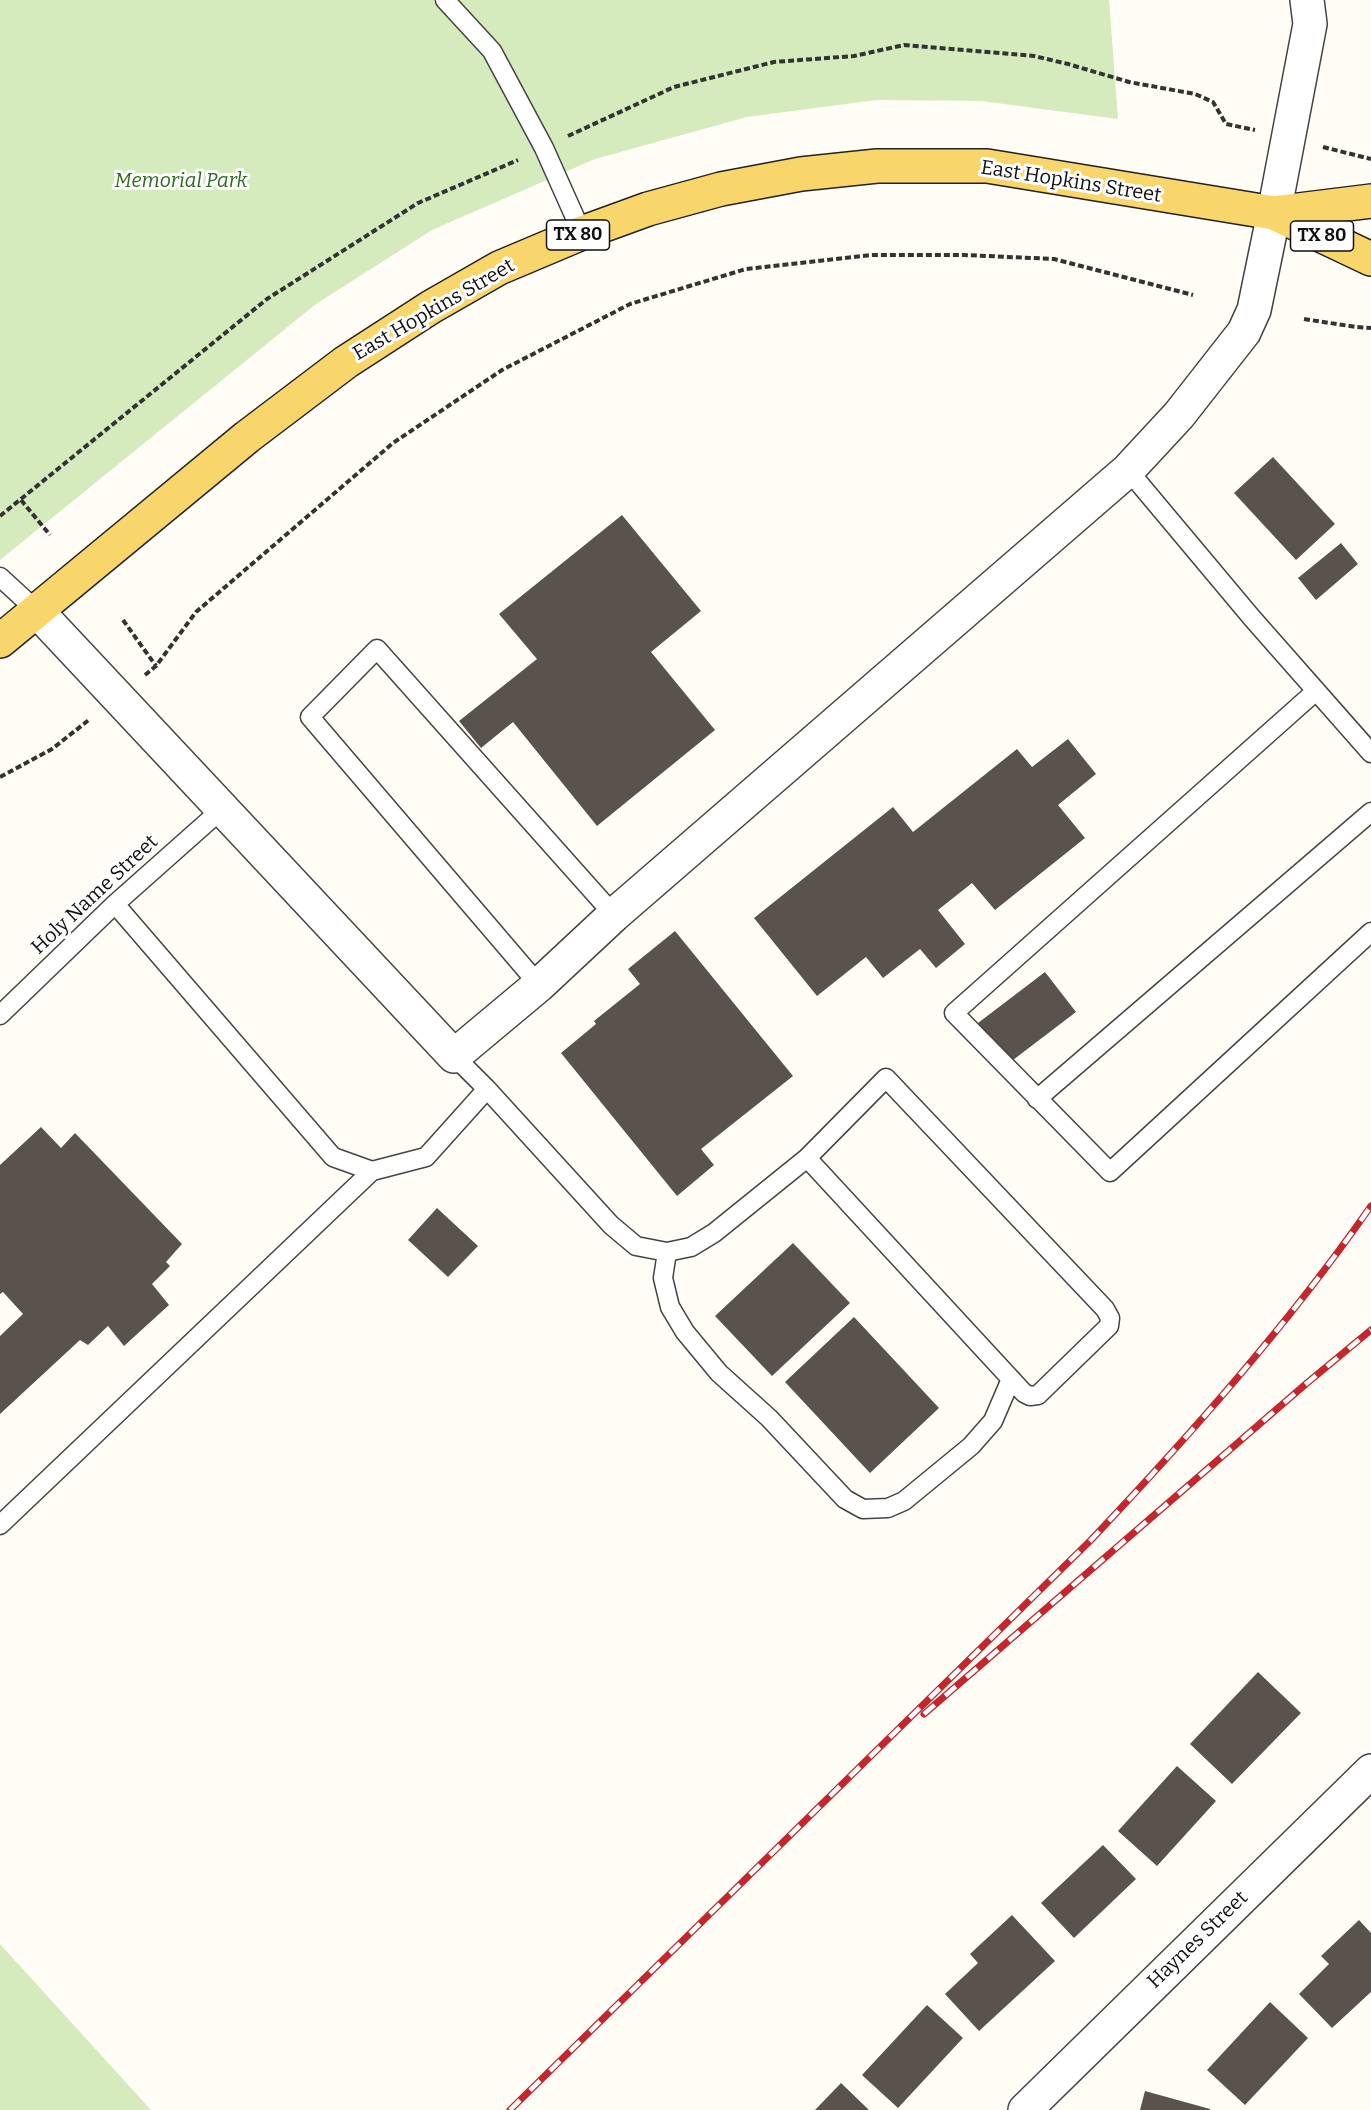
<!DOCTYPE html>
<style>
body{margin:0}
canvas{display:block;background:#fffdf5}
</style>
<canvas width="1371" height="2110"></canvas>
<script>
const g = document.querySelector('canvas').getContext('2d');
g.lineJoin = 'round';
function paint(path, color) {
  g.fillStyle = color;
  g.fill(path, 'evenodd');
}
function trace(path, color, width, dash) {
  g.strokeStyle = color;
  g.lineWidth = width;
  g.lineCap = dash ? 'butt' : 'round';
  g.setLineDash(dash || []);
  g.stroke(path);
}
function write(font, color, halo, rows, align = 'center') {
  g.font = font + ' Bitter,serif';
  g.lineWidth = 6;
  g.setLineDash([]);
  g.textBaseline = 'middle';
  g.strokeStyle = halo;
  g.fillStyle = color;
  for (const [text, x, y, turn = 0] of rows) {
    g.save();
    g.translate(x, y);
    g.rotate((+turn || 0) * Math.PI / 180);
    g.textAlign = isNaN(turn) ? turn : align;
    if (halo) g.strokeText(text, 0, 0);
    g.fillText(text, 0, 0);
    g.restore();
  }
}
paint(new Path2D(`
 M0,0h1109l9,119 -137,-18 -105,-1 -129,17 -152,42 -163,71 -116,74 -316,256z
 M0,1944l151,166h-151z`), '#d5ebbd');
paint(new Path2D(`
 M1273,457l62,67 -39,36 -62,-67z
 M622,515l79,96 -50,41 64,78 -118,96 -84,-104 -32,26 -22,-27 78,-62 -38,-45z
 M1341,543l17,21 -42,36 -18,-22z
 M1068,739l28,35 -38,31 27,33 -90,72 -23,-27 -34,27 27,34 -29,24 -16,-19 -37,29 -17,-21 -49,39 -63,-78 139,-111 20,25 104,-83 15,18z
 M675,931l118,145 -92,73 13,16 -37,31 -116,-143 35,-29 -2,-3 46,-37 -12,-15z
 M1045,972l31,40 -67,51 -31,-40z
 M41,1127l20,21 14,-15 107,111 -16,18 4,4 -18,18 17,21 -45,41 -16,-20 -20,19 -8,-5 -80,74v-78l23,-22 -20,-22 -3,2v-129z
 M437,1208l41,38 -30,31 -40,-37z
 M793,1243l57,60 -78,73 -57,-60z
 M854,1317l85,91 -69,65 -85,-91z
 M1258,1672l43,41 -69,71 -42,-40z
 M1177,1766l39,35 -59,65 -39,-35z
 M1103,1845l33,34 -62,59 -33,-35z
 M1012,1915l43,46 -76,70 -34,-37 33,-31 -8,-9z
 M1359,1920l12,13v59l-39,36 -33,-34 30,-30 -8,-8z
 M1270,2002l38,36 -63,67 -38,-35z
 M927,2005l36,33 -65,70 -36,-33z
 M841,2083l28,27h-54z
 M1145,2091l65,18v1h-70z`), '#5a524d');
const service = new Path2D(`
 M445,0l47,51 52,97 38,85
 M1128,470l124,148 119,135
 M0,577l37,34
 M1316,691l-362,322 156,159 261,-240
 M115,904l218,253 39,14
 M539,985l-229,-268 67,-68 237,266
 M0,1015l115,-111 107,-95
 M454,1056l33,33 124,136 25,21 31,6 24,-5 23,-14 93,-75 79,-80 219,231 5,9 -1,8 -71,69 -8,1 -6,-3 -217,-235
 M1037,1099l334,-287
 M667,1252l-4,26 7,29 15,25 34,41 50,45 76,81 18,10 25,-1 16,-7 67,-55 22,-25 18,-42
 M0,1525l372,-354 54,-14 61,-68`);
const minor = new Path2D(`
 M37,611l417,445 85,-71 75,-70 514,-445 51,-55 65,-83 10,-22 20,-97
 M1025,2110l346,-339`);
const tertiary = new Path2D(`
 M1274,213l36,-189 -3,-24`);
const primary = new Path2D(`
 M1274,213l97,46
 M0,641l247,-204 99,-75 85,-55 68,-39 83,-35 66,-24 73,-20 80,-15 76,-8h110l287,47 97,-12`);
trace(service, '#444', 21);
trace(minor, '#444', 36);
trace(tertiary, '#444', 36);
trace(primary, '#222', 36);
trace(new Path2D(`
 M568,136l106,-49 100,-25 80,-6 50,-11 130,11 34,8 61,18 66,12 18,8 13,22 29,6
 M1323,147l48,12
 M1304,319l52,8 15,1
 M21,500l29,35
 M0,516l267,-217 151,-96 100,-43
 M123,620l33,46
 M145,675l11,-9 40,-54 197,-169 109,-73 128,-66 116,-35 125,-14h93l90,4 139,36
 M0,777l52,-28 38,-30`), '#333', 4, [6, 3]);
trace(service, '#fff', 18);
trace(minor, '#fff', 33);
trace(tertiary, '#fff', 33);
trace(primary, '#f9d66b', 33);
const rail = new Path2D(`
 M924,1714l383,-331 64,-53
 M510,2110l581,-570c100,-106 196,-214 280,-334`);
trace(rail, '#c4262e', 7);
trace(rail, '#fff', 4.5, [14]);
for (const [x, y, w] of [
 [578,235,63],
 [1322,236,63]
]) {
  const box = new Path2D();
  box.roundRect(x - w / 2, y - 15, w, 30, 4.5);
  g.fillStyle = '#fff';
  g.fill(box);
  trace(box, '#111', 1.5);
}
write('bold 18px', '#111', null, [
 ["TX 80",578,235],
 ["TX 80",1322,236]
]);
write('italic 20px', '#2f6b1f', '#fff', [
 ["Memorial Park",181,181]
]);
write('20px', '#111', '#fff', [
 ["East Hopkins Street",1071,182,9],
 ["East Hopkins Street",434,310,-30],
 ["Holy Name Street",95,895,-43],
 ["Haynes Street",1198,1940,-44]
]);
</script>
